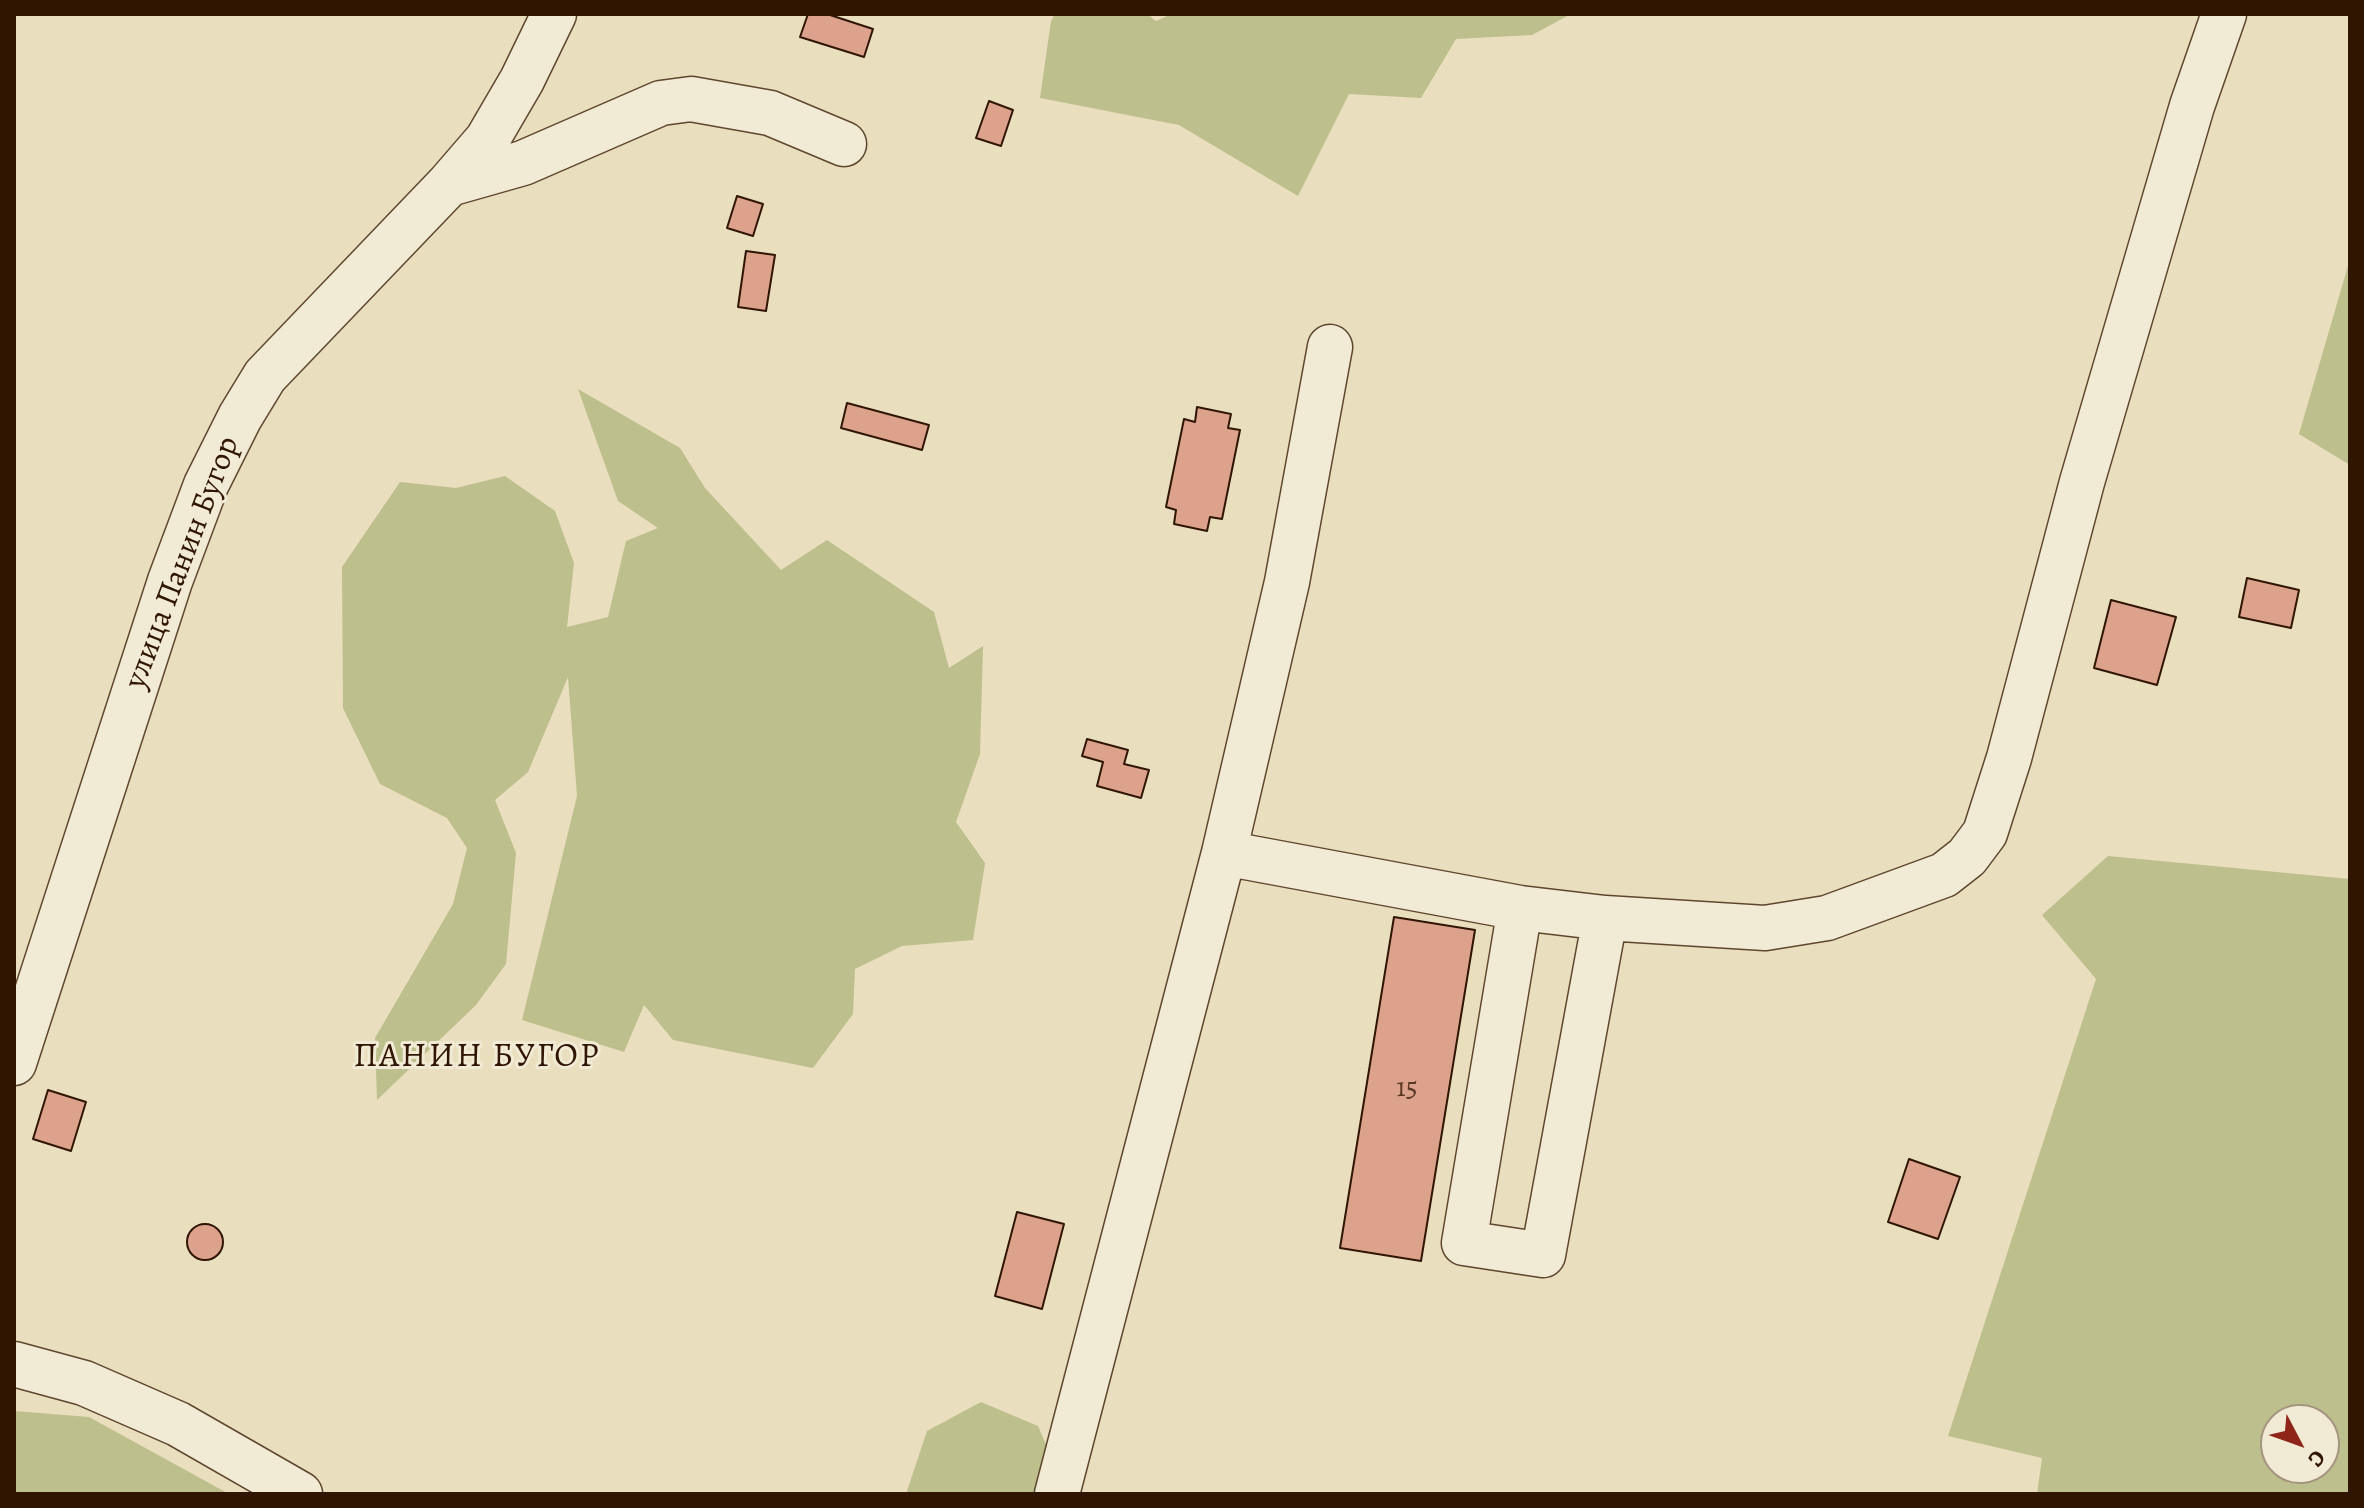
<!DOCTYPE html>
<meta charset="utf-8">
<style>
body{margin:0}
#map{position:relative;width:2364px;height:1508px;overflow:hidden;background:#e9debd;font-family:Alegreya,serif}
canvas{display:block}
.frame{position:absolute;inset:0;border:16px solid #301500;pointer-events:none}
.north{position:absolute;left:2260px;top:1404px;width:80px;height:80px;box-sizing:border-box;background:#f1ead4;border:2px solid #a4957f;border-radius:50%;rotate:131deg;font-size:22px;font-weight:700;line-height:32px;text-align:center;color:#301500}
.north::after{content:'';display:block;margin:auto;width:28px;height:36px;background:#8f2418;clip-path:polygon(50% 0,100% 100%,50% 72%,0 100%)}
</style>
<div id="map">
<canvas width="2364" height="1508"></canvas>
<div class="frame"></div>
<div class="north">С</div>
</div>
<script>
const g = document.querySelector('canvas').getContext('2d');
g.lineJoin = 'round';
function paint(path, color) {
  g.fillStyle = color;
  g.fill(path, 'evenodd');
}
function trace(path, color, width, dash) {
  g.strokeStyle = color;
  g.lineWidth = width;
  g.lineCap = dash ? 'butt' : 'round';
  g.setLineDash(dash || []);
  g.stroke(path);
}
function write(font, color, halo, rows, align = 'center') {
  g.font = font + ' Alegreya,serif';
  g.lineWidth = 6;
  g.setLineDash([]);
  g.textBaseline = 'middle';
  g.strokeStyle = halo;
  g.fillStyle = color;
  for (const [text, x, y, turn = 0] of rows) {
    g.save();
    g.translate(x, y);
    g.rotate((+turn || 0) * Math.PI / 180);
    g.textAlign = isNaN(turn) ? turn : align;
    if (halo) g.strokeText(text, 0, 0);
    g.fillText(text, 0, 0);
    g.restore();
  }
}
paint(new Path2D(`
 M1055,14h92l9,7 16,-7h399l-39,21 -76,4 -35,59 -72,-4 -51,102 -119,-71 -139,-27 11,-77z
 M2350,259v206l-51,-31z
 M578,389l102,59 25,40 76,82 46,-30 107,72 15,56 34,-22 -3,108 -24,68 29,41 -12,77 -71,6 -47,23 -2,45 -40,54 -140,-28 -29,-35 -20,47 -102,-32 55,-224 -9,-119 -40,95 -33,28 21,53 -10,111 -30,41 -99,95 -2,-62 78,-134 14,-56 -20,-30 -67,-34 -37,-76 -1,-141 58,-85 56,6 49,-12 50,35 19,52 -7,64 41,-10 18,-76 32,-13 -40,-27z
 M2108,856l242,23v615h-313l5,-36 -94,-22 148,-457 -54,-64zM2276,1420h48v48h-48z
 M981,1402l57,24 12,28 -10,40h-134l21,-63z
 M14,1411l75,6 140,77h-215z`), '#bdbf8d');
const building = new Path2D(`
 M808,14h19l46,15 -9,28 -64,-20z
 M989,101l24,9 -12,36 -25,-8z
 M737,196l26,8 -10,32 -26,-8z
 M746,251l29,4 -9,56 -28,-4z
 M847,403l82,22 -7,25 -81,-22z
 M1197,407l34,7 -3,14 12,2 -18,89 -12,-2 -3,14 -33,-7 2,-14 -10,-3 18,-88 11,3z
 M2247,578l52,12 -8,38 -52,-11z
 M2111,600l65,17 -19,68 -63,-17z
 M1087,739l41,11 -4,14 25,6 -8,28 -44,-12 6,-24 -21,-6z
 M1394,917l81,13 -54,331 -81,-13z
 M48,1090l38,12 -15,49 -38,-12z
 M1909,1159l51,18 -22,62 -50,-17z
 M1017,1212l47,12 -22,85 -47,-13z
 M187 1242a18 18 0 1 1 36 0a18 18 0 1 1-36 0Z`);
paint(building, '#dda28b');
trace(building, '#301500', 2);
const minor = new Path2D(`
 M449,184l74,-21 138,-60 30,-4 79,14 74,31
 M1224,853l296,55 85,10 160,10 62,-10 117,-43 23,-18 18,-24 24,-75 73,-276 110,-376 32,-92
 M1520,908l-56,335 79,12 62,-337
 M14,1063l156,-482 36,-96 34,-68 25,-41 184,-192 38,-44 35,-60 32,-66
 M14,1364l70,19 94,41 122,70
 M1057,1494l167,-641 63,-271 43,-235`);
trace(minor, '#5e472f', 47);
trace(minor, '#f1ead4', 44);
write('28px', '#5b3823', null, [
 ["15",1407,1089]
]);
write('32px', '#301500', '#f1ead4', [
 ["улица Панин Бугор",183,563,-69]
]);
g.letterSpacing = '2px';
write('34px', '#301500', '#f1ead4', [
 ["ПАНИН БУГОР",477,1058]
]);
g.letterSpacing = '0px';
</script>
